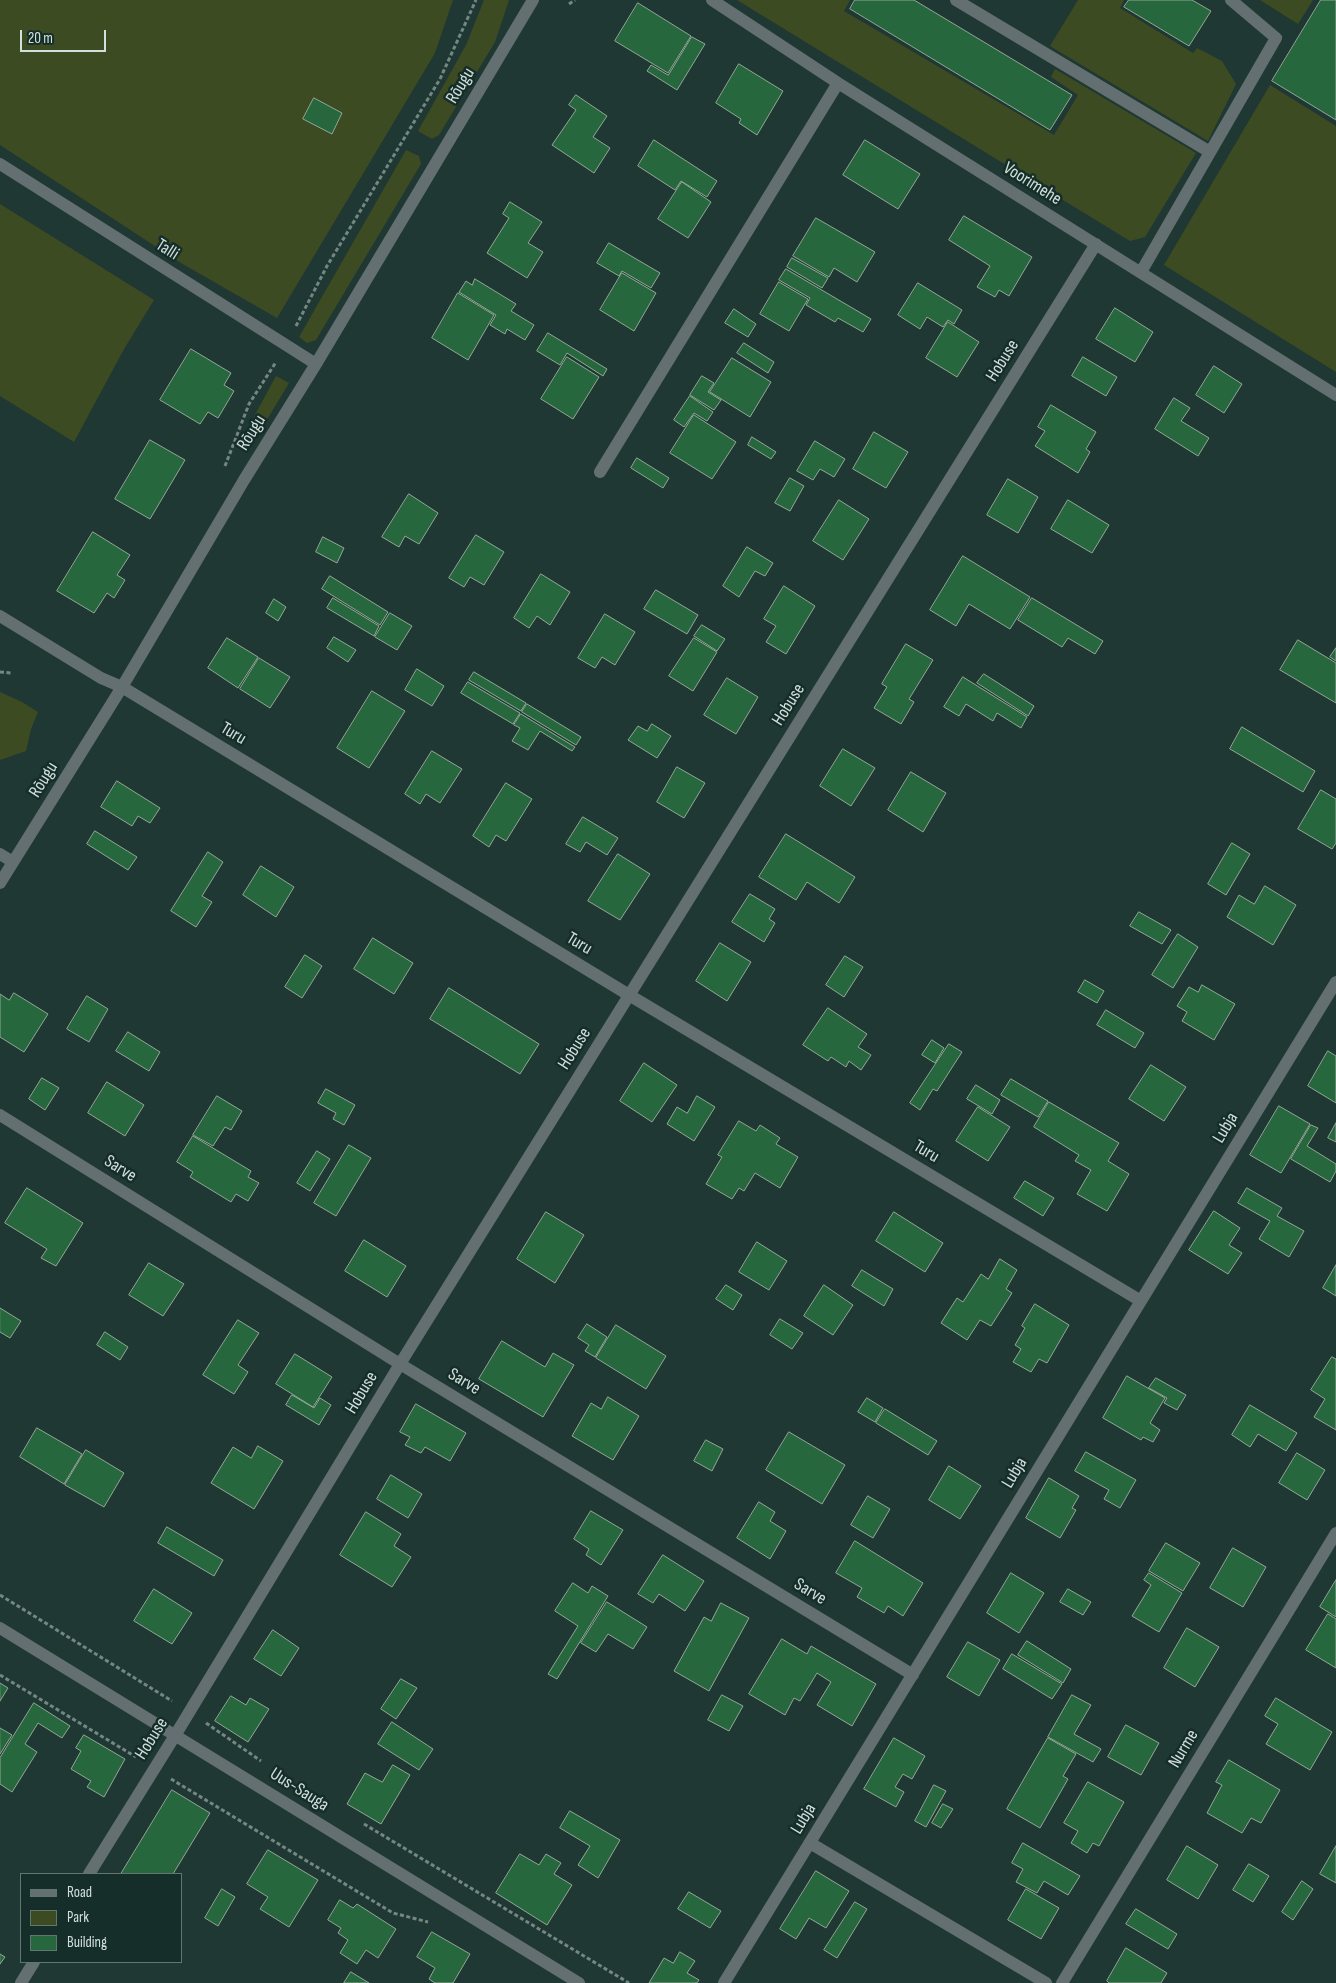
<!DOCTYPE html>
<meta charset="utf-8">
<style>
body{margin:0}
#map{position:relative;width:1336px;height:1983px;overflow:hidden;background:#203833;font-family:"Sofia Sans Condensed",sans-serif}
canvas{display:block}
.legend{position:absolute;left:20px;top:1873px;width:162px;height:90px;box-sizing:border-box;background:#162e29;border:1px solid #617571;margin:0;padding:6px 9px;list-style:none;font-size:15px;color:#d2e0dc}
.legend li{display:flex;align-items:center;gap:10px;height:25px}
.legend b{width:25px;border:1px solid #617571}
.scale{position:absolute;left:20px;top:30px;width:86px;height:22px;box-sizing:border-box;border:2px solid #d2e0dc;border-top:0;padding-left:6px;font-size:15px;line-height:18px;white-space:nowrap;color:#d2e0dc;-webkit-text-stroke:4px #162e29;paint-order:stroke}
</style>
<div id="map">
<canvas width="1336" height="1983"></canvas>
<ul class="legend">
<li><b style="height:6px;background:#636f70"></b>Road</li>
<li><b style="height:14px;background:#3d4b22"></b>Park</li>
<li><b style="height:14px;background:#26673d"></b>Building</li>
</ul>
<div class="scale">20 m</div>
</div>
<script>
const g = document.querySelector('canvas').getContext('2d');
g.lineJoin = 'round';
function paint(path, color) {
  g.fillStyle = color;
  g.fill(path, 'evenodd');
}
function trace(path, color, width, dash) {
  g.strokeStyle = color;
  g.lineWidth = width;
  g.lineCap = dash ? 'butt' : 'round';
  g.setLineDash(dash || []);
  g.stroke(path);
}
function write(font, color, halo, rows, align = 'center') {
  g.font = font + ' "Sofia Sans Condensed",sans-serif';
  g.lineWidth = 5;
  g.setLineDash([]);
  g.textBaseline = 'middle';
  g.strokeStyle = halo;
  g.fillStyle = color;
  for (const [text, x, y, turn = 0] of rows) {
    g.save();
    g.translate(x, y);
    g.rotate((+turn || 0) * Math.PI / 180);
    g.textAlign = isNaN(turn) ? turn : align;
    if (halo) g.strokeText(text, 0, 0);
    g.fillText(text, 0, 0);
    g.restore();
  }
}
paint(new Path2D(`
 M0,0h453l-18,53 -158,265 -96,-55 -181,-118z
 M484,0h25l-14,42 -56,93 -7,4 -14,-8 48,-86z
 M737,0h113l-6,11 210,124 24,-40 -27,-18 4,-8 141,84 -51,84 -15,4z
 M1078,0h46l-4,8 73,45 4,-5 25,13 14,23 -28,57 -158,-95z
 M1260,0h53l-15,24z
 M1270,85l66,41v246l-172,-107z
 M406,150l13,6 2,8 -105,176 -9,3 -8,-6z
 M0,204l154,96 -30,49 -50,93 -74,-46z
 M276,376l13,7 -36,60 -10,-6z
 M0,692l22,10 16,10 -7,17 -5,22 -26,9z`), '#3d4b22');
const building = new Path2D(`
 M855,0h59l158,95 -22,35 -200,-121z
 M1129,0h63l19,11 -22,35 -65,-39z
 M1321,0h15v120l-64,-39z
 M638,3l53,33 -23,37 -53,-32z
 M692,37l13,7 -28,46 -30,-19 4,-6 17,10z
 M739,64l44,27 -26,44 -18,-12 2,-4 -25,-16z
 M576,95l31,21 -14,21 17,11 -16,25 -42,-28 24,-35 -7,-5z
 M314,98l28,15 -10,21 -29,-15z
 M654,140l63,41 -10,16 -26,-16 -6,9 -37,-24z
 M865,140l55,34 -22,35 -55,-34z
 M682,182l29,20 -23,36 -30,-19z
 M510,202l32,20 -14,21 15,9 -16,26 -40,-25 22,-35 -6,-4z
 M964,216l68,41 -23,39 -10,-6 -4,7 -18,-10 13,-21 -41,-26z
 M816,218l59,34 -18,30 -23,-14 -5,9 -36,-21z
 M609,243l51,30 -9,15 -29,-17 -3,5 -22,-13z
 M792,258l36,20 -6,10 -35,-21z
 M786,269l85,50 -8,13 -25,-14 -3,4 -29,-17 4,-7 -31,-18z
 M622,273l34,20 -22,38 -34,-21z
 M475,279l41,25 -5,7 23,14 -9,15 -18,-11 -2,5 -15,-9 6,-10 -37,-23 7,-11 6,4z
 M779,282l29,17 -19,32 -29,-17z
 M918,283l44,27 -8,14 -6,-4 -5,7 -16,-10 -7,12 -22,-14z
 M458,293l36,22 -26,45 -36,-22z
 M1115,308l38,24 -18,30 -39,-23z
 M734,309l22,15 -8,13 -23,-14z
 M948,322l31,20 -22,35 -31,-19z
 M548,333l59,36 -4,7 -36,-23 -7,12 -23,-14z
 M744,343l30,19 -6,11 -31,-20z
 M191,349l40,24 -7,12 10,6 -16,27 -10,-6 -8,12 -40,-24z
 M567,357l32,20 -26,42 -32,-20z
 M1083,357l34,20 -11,19 -34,-20z
 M732,358l39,24 -21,35 -40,-25z
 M1214,366l28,18 -18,29 -28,-18z
 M702,376l12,7 -6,9 13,8 -7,10 -24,-15z
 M690,396l23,16 -6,9 -13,-8 -10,14 -10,-7z
 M1174,398l16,10 -9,13 28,17 -11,18 -43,-27z
 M1051,405l45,27 -10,17 4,3 -12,21 -43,-27 10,-15 -7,-4z
 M694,415l42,27 -24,37 -42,-26z
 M874,432l34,20 -22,36 -33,-19z
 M752,437l24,15 -5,7 -23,-14z
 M150,440l35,20 -35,59 -35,-20z
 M815,441l30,18 -11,18 -14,-8 -7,11 -16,-9z
 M637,458l32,20 -6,10 -32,-20z
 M790,478l14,8 -14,25 -15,-8z
 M1008,479l30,18 -20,36 -31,-18z
 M409,494l29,19 -19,31 -14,-8 -6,11 -17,-10z
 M839,500l30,19 -26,41 -30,-19z
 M1068,500l41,25 -17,28 -41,-24z
 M93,532l37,23 -13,20 8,5 -11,18 -7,-5 -13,20 -37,-22z
 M476,535l28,17 -20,33 -14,-8 -6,10 -15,-9z
 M323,537l21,11 -7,15 -21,-11z
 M747,547l26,16 -8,13 -10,-5 -16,26 -16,-11z
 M963,556l67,41 -20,32 -41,-25 -13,22 -26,-16z
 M541,574l29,18 -20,33 -13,-9 -8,12 -15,-10z
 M330,576l58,36 -8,13 -58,-36z
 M784,586l31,20 -29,48 -20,-12 10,-16 -12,-7z
 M656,590l42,25 -11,19 -43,-25z
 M333,598l46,28 -5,10 -47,-28z
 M1032,598l71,43 -8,13 -27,-16 -6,9 -44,-27z
 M274,599l12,8 -8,14 -12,-8z
 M390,613l22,13 -15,24 -22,-13z
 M605,614l30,18 -20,33 -13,-8 -7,11 -17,-10z
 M702,625l23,14 -8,12 -23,-15z
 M334,637l22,13 -8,12 -21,-14z
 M227,638l31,19 -20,31 -30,-20z
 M694,638l23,14 -24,39 -24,-15z
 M1298,640l38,23v40l-56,-33z
 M906,644l27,16 -24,39 5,3 -13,22 -27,-16 13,-21 -5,-3z
 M1336,648v13l-6,-4z
 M259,658l31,19 -20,31 -30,-19z
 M417,669l27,17 -12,20 -27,-16z
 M474,672l52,31 -5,8 -52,-31z
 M984,674l50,32 -6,10 -51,-33z
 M963,677l64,40 -6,11 -24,-15 -4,8 -27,-17 -7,12 -15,-9z
 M727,678l31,19 -22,37 -32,-19z
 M468,682l52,31 -7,11 -52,-31z
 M372,691l33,20 -36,57 -32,-20z
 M527,704l54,33 -5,8 -54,-33z
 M521,714l54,33 -3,4 -32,-20 -12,19 -16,-9 8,-13 -6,-3z
 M652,724l19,12 -14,22 -29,-18 10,-14 9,5z
 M1242,727l73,44 -12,21 -73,-43z
 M843,749l32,19 -24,38 -31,-20z
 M432,751l30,18 -22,34 -14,-9 -6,10 -15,-10z
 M677,767l28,16 -21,35 -27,-16z
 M911,772l35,21 -23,39 -35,-22z
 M117,781l43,27 -10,15 -12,-7 -6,10 -31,-19z
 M506,783l26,16 -26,42 -10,-6 -7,12 -16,-11z
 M1321,790l15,9v44l-4,6 -34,-20z
 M583,817l35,21 -11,17 -21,-13 -6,10 -14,-8z
 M95,831l42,26 -9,13 -41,-26z
 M786,834l69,43 -16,26 -32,-21 -11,18 -37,-23z
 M1232,843l18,11 -24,41 -18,-11z
 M208,852l15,10 -21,34 10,6 -16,25 -25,-16z
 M618,854l32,20 -30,46 -32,-19z
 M261,866l33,21 -18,30 -33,-22z
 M1265,886l31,19 -23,40 -46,-28 12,-22 15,9z
 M750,894l25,15 -6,10 6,4 -11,19 -32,-20z
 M1139,912l32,18 -9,14 -32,-18z
 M1178,934l20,13 -25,41 -21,-13z
 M373,938l40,25 -19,31 -40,-25z
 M720,943l31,19 -24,39 -31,-20z
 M305,955l17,11 -20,32 -17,-11z
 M845,956l18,11 -19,30 -18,-12z
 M1085,980l19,11 -7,12 -19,-11z
 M1202,985l33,19 -21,36 -32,-19 5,-9 -10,-6 12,-19 9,5z
 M449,988l90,56 -19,30 -90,-55z
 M14,993l34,21 -24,38 -24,-15v-43l9,6z
 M87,996l21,13 -19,33 -22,-13z
 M828,1008l39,26 -9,13 13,8 -10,15 -12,-9 -3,6 -15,-10 -3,4 -25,-16z
 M1106,1010l38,23 -9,15 -38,-23z
 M128,1032l32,20 -11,19 -33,-20z
 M932,1040l12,8 -9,15 -13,-8z
 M949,1044l13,8 -25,39 -4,-2 -13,21 -10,-7z
 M1328,1051l8,5v47l-28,-17z
 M644,1063l33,22 -25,37 -32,-21z
 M1151,1065l35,22 -22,34 -35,-22z
 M42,1078l17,10 -14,22 -16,-11z
 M1011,1079l37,22 -10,16 -37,-22z
 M107,1082l37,23 -19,31 -37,-23z
 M976,1085l24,15 -8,14 -25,-15z
 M326,1089l29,16 -11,20 -11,-6 3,-6 -18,-10z
 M217,1096l25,15 -11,19 -6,-3 -12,19 -20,-11z
 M697,1096l18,11 -21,34 -27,-17 10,-17 10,6z
 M1049,1102l70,41 -11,18 21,13 -22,37 -30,-17 14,-24 -16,-9 4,-6 -45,-28z
 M1279,1106l31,18 -29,49 -31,-18z
 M978,1107l32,20 -22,34 -32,-20z
 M739,1121l17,10 4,-6 20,13 -4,6 22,13 -18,31 -25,-15 -11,18 -5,-3 -7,11 -26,-15 16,-27 -4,-2z
 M1336,1123v19l-8,-4z
 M1311,1125l7,3 -11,18 29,18v7l-6,11 -39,-23z
 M193,1136l58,35 -3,6 11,6 -11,18 -12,-7 -5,8 -41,-25 3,-5 -16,-10z
 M349,1145l22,13 -35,58 -22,-13z
 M317,1151l13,8 -20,32 -13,-8z
 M1025,1181l29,17 -11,18 -29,-18z
 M27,1188l56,35 -27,43 -15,-8 6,-9 -42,-26z
 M1247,1188l35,20 -5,8 27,15 -15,26 -30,-18 11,-18 -32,-18z
 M1214,1211l26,17 -11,17 13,8 -14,21 -39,-24z
 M546,1212l38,23 -29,48 -38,-24z
 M894,1212l49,31 -18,29 -49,-31z
 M364,1240l42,26 -19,31 -42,-26z
 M757,1242l30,19 -18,29 -30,-18z
 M1000,1259l17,11 -11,19 6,4 -21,33 -11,-6 -13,20 -26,-17 16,-25 6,4 18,-28 7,5z
 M149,1263l35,21 -21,32 -34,-21z
 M1336,1265v31l-13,-8z
 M862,1270l31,19 -9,17 -32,-20z
 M726,1285l16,10 -9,15 -17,-11z
 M824,1285l29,20 -20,30 -29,-19z
 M1035,1304l34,21 -22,38 -8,-4 -8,13 -18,-10 8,-13 -6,-4 10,-17 -3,-2z
 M0,1308l21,13 -11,17 -10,-6z
 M780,1319l23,14 -11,16 -22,-14z
 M238,1320l21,13 -21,32 10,7 -14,22 -31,-19z
 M587,1324l20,13 -12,20 -10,-6 4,-6 -11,-7z
 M616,1325l50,31 -20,33 -50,-31z
 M105,1332l23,15 -8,13 -23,-15z
 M502,1341l43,26 8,-14 21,12 -31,52 -64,-38z
 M295,1354l37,23 -19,30 -37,-23z
 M1332,1357l4,2v71l-22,-13 11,-18 -14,-9z
 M1127,1376l38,22 -15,25 10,7 -7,12 -10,-5 -2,3 -38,-22z
 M1156,1378l30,17 -9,15 -13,-7 3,-5 -18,-10z
 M292,1395l22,13 6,-10 11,7 -12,20 -33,-20z
 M608,1397l31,19 -26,44 -41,-24 19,-33 10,6z
 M867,1398l16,10 -8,14 -17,-10z
 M416,1404l50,29 -16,28 -25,-14 -4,6 -16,-8 5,-8 -10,-5z
 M1250,1405l47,28 -11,18 -28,-17 -8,13 -18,-12z
 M885,1409l52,32 -9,14 -52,-32z
 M37,1428l45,26 -18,30 -44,-27z
 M789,1432l56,33 -23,39 -56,-34z
 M706,1440l17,9 -11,22 -18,-10z
 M258,1446l25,15 -29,48 -43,-26 22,-36 18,11z
 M86,1450l38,23 -20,34 -39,-22z
 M1086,1452l50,28 -16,28 -16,-9 5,-9 -34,-19z
 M1297,1453l28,17 -18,30 -28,-17z
 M949,1466l32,20 -21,33 -31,-19z
 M391,1475l31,19 -14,24 -31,-19z
 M1049,1478l30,18 -7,12 4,2 -16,28 -34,-20z
 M868,1496l22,13 -17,29 -22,-13z
 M759,1502l16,10 -5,9 16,10 -16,28 -33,-21z
 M591,1511l32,19 -22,35 -15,-10 3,-6 -15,-10z
 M366,1512l35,22 -7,12 17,11 -19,30 -52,-32z
 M167,1527l56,33 -9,16 -56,-33z
 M855,1541l68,42 -20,33 -15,-10 -4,7 -27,-16 5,-9 -26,-15z
 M1166,1543l34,20 -17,28 -34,-20z
 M1233,1548l33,19 -23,40 -33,-19z
 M663,1555l41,26 -19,30 -26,-17 -6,9 -15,-9z
 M1011,1573l33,20 -25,40 -32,-20z
 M1149,1573l33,20 -23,39 -27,-16 19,-31 -7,-5z
 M1336,1580v37l-16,-10z
 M573,1583l15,10 4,-7 16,10 -51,83 -9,-5 30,-48 -23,-15z
 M154,1589l38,24 -20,31 -38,-23z
 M1068,1589l23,13 -8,13 -23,-13z
 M607,1602l40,25 -14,22 -25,-15 -12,18 -15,-9z
 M721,1603l28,15 -40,73 -35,-20 30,-54 7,4z
 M1328,1614l8,5v49l-30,-18z
 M1187,1628l32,19 -24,40 -31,-19z
 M273,1630l26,18 -18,28 -27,-17z
 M782,1639l25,15 4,-8 65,38 -24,42 -35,-21 14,-23 -14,-9 -17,28 -6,-3 -9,17 -36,-21z
 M1027,1641l44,28 -8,14 -45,-28z
 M968,1642l32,18 -21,36 -32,-19z
 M1012,1654l50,30 -10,15 -49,-30z
 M401,1679l16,9 -21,31 -15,-10z
 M0,1683l8,5 -8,13z
 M722,1695l21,11 -14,25 -21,-11z
 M1072,1695l19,10 -17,29 27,15 -8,13 -45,-25z
 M231,1696l15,9 4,-7 19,11 -21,33 -33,-21z
 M1276,1698l56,34 -22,38 -44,-26 12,-20 -13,-8z
 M34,1703l36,23 -8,12 -24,-15 -13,21 12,8 -25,40 -12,-8v-26z
 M392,1722l41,27 -14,21 -41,-26z
 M1126,1725l33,18 -18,32 -33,-18z
 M0,1728l12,7 -12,19z
 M84,1735l41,24 -21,38 -17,-10 4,-6 -20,-12 10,-18 -5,-3z
 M894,1738l31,18 -13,23 -9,-5 -8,13 9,5 -8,15 -32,-18z
 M1048,1738l28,16 -13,22 5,3 -28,49 -33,-19z
 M1229,1760l51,30 -19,33 -10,-5 -9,15 -35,-20 15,-28 -6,-3z
 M393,1765l17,10 -29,49 -34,-20 18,-31 17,9z
 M1088,1782l36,20 -25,44 -6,-3 -6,10 -16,-10 7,-12 -14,-8z
 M934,1785l12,6 -20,36 -11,-6z
 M172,1790l38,23 -37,61h-52z
 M943,1804l10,5 -12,19 -9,-5z
 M570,1811l50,29 -22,38 -20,-13 12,-19 -30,-18z
 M1023,1843l57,33 -12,19 -24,-14 -7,12 -21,-11 7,-13 -11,-6z
 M1187,1846l31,19 -20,34 -31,-19z
 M1336,1846v37l-16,-9z
 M268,1850l50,30 -29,47 -29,-18 8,-12 -21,-13z
 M520,1854l19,11 7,-11 15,9 -7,11 18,11 -25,40 -51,-32z
 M1249,1864l20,12 -16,26 -20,-12z
 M816,1871l33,20 -23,37 -17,-10 -13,21 -16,-10z
 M1302,1881l11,8 -20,31 -11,-8z
 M222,1889l13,8 -17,29 -13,-8z
 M1026,1889l33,19 -18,31 -33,-19z
 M689,1892l32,19 -11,17 -32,-19z
 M340,1900l13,8 4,-4 39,25 -18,29 -12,-8 -9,14 -17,-11 8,-13 -10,-7 3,-5 -13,-8z
 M855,1902l12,7 -30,49 -13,-8z
 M1136,1909l41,25 -9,15 -42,-25z
 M432,1932l38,22 -17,29h-18l-6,-4 6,-11 -18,-11z
 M1126,1948l41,25 -6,10h-52l-2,-2z
 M680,1952l15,9 -8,12 12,7 -2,3h-48l15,-25 9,5z
 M0,1954l5,3 -5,7z
 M351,1972l18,11h-25z`);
paint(building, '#26673d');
trace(building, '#93a797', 1);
trace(new Path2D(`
 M569,4l6,-4
 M296,326l31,-60 113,-187 36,-79
 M225,466l24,-62 27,-42
 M0,672l11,1
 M0,1595l172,106
 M0,1675l136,82
 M206,1723l55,38
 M171,1779l222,134 35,9
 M364,1824l265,159`), '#748783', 3, [4, 2.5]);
trace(new Path2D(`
 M712,0l126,83 498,312
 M956,0l254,152
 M0,164l316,200
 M1141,272l135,-234 -45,-38
 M600,472l238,-389
 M0,616l101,62 21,9 507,308 512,306
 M0,854l13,8
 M0,883l122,-196 122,-207 72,-116 217,-364
 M0,1115l400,249 513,311
 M0,1628l579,355
 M810,1843l236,140
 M89,1874l87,-140 224,-370 696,-1120
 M21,1983l13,-21
 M724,1983l612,-1001
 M1062,1983l274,-450`), '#636f70', 12);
write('18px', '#d2e0dc', '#162e29', [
 ["Rõugu",461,86,-59],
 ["Voorimehe",1032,184,32],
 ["Talli",167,250,32],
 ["Hobuse",1003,361,-58],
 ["Rõugu",252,433,-58],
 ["Hobuse",789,705,-58],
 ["Turu",233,734,31],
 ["Rõugu",44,780,-58],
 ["Turu",579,944,31],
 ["Hobuse",575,1049,-58],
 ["Lubja",1226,1128,-59],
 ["Turu",926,1152,31],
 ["Sarve",120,1169,32],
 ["Sarve",464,1382,31],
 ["Hobuse",362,1393,-59],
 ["Lubja",1015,1473,-59],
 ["Sarve",810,1592,31],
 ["Hobuse",152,1739,-58],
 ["Nurme",1184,1749,-59],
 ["Uus-Sauga",299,1790,32],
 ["Lubja",804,1819,-59]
]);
</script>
